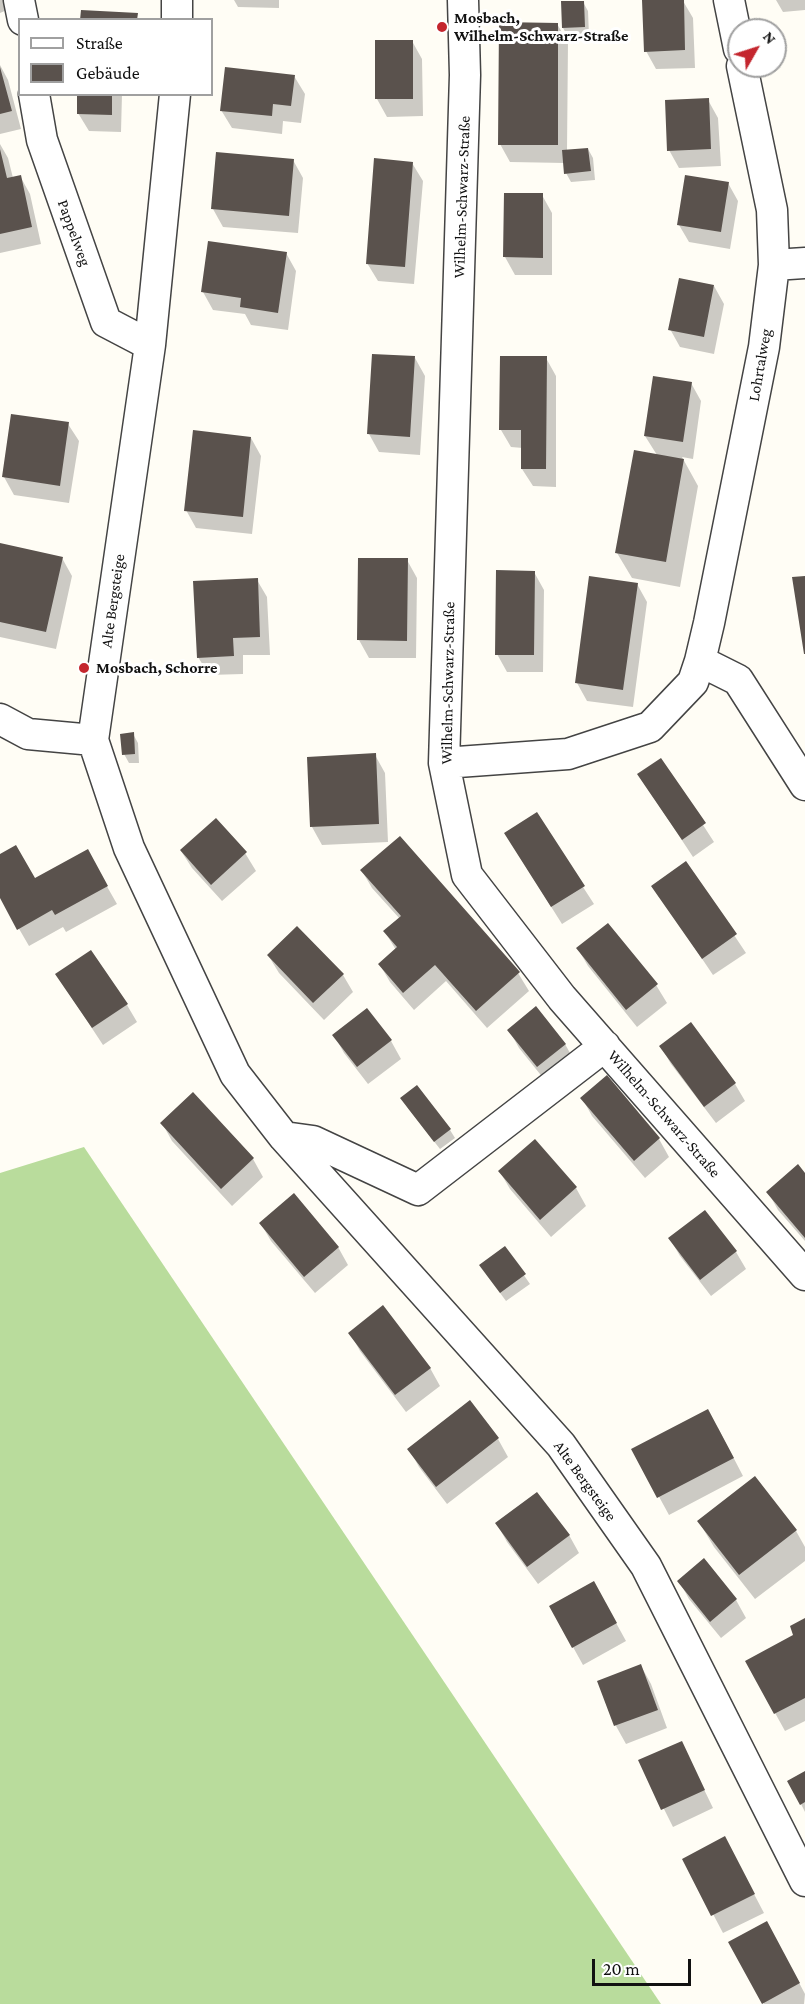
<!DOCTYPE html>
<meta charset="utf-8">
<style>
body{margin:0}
#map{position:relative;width:805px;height:2004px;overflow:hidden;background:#fffdf5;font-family:"Crimson Pro",serif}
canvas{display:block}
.legend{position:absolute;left:18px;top:18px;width:195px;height:78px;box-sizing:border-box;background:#fff;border:2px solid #a0a0a0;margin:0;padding:8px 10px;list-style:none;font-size:18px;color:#111}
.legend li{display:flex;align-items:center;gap:12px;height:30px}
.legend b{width:30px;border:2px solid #a0a0a0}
.north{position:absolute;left:727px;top:18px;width:60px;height:60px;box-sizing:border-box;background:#fff;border:2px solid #a0a0a0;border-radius:50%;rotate:51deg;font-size:16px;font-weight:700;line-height:24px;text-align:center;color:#111}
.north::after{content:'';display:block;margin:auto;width:21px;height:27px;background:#c4262e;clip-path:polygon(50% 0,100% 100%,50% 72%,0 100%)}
.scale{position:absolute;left:592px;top:1959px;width:99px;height:27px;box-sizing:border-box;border:3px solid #111;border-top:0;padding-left:8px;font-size:18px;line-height:21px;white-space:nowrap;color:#111;-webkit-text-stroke:4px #fff;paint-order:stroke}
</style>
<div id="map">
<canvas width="805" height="2004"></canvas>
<ul class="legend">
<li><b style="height:8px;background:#fff"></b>Straße</li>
<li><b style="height:16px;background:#5a524d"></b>Gebäude</li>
</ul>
<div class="north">N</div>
<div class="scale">20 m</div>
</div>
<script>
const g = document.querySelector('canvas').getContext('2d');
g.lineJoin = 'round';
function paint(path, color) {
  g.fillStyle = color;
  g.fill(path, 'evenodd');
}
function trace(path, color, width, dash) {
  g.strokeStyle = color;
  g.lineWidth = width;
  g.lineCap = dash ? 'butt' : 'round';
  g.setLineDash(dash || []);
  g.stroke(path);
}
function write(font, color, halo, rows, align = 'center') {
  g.font = font + ' "Crimson Pro",serif';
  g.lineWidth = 6;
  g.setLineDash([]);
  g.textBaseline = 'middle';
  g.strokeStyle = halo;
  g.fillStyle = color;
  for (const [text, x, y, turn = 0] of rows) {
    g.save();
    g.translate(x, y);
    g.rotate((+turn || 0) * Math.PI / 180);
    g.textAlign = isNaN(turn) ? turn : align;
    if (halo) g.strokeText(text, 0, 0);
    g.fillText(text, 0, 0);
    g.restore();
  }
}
paint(new Path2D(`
 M84,1147l577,857h-661v-831z`), '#b9dc9c');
paint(new Path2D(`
 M0,0h14l2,6 -16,7z
 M234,0h45v8l-41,-1z
 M776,0h29v10l-22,2z
 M683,1l10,17 2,50 -39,1 -10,-18z
 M583,2l5,9 1,25 -21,1 -5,-9z
 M557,24l11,18 -1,109 21,-2 5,9 2,22 -24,2 -5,-9 -1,-10 -55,-1 -10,-18z
 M412,41l10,18 1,57 -36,1 -10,-18z
 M0,65l8,15 13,49 -21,5z
 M294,76l11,18 -4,29 -18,-2 -1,13 -50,-6 -11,-18z
 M79,94h43l-1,38 -32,-1 -11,-18z
 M708,100l10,18 3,48 -42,2 -10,-18z
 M0,144l8,14 5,20 7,-2 10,18 11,50 -41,9z
 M293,160l10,18 -5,55 -75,-6 -10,-18z
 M412,163l11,18 -9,103 -36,-3 -11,-18z
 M728,183l10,18 -8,48 -41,-7 -10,-17z
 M542,195l10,18v62h-37l-10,-18z
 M286,253l10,18 -8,59 -37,-5 -6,-11 -32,-4 -10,-18z
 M714,286l10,18 -10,50 -34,-7 -10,-18z
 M373,355l42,3 10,18 -5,79 -41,-3 -10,-18z
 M546,358l10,18v111l-23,-1 -11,-17 1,-21 -12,-1 -10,-17z
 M691,383l10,18 -8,58 -11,-2 16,29 -18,101 -48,-9 -15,-25 40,-98 -12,-19z
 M68,424l11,17 -10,62 -55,-8 -10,-18z
 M251,438l10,18 -9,78 -56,-6 -10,-18z
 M0,545l62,13 10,18 -16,73 -56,-12z
 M407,560l10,18 -1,80h-47l-10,-18z
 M534,572l10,18 -1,82h-36l-10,-18z
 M257,580l10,17 3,58h-27v19l-34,1 -11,-18z
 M637,584l10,18 -14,105 -46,-6 -10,-18z
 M133,734l5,9 1,20h-10l-5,-9z
 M375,755l10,18 3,69 -66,3 -10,-18 -4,-69z
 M661,760l53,82 -21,15 -43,-65z
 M181,851l64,2 11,18 -34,30 -30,-33z
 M516,851l67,36 11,17 -32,20z
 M0,855l35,25 62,-11 20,35 -51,28 -3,-5 -34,19 -29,-50z
 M686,863l60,90 -33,22 -60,-89z
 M362,871l156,102 11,18 -42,37 -41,-47 -32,29 -24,-28 -10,-17 16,-15 -11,-18 15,-13 -28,-31z
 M578,949l78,36 11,18 -30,24 -49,-61z
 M268,955l75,20 10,17 -29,28 -45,-47z
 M68,992l59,13 10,17 -34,23z
 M367,1010l24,31 10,18 -33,25 -24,-31 -10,-18z
 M509,1030l56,14 10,18 -27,22 -29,-36z
 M661,1047l74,37 10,17 -29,22 -45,-59z
 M607,1077l52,62 10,18 -24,21 -53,-62 -10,-18z
 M193,1094l60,65 10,18 -31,29 -60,-65 -10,-18z
 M407,1107l43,23 5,8 -15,11z
 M535,1141l41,47 10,18 -35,31 -41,-48 -10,-17z
 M805,1175v66l-27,-31 -10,-18z
 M261,1224l77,23 10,18 -33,28 -44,-52z
 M670,1239l66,13 10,17 -35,27 -31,-40z
 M505,1248l25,36 -24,17 -20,-27z
 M350,1333l80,35 10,18 -34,26 -46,-61z
 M718,1428l25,48 -74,39 -36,-66z
 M498,1439l10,18 -61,47 -28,-37 -10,-18z
 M755,1479l41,52 9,16v14l-50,38 -41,-52 -15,-25z
 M497,1524l72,11 10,18 -41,31 -31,-42z
 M704,1561l32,39 10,18 -25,20 -32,-39 -10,-18z
 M604,1601l22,40 -43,24 -10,-18z
 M805,1620v101l-20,10 -38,-69 48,-27z
 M641,1666l10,18 16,44 -41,16 -10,-18 -17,-44z
 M681,1742l32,66 -40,19 -33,-66z
 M805,1773v39l-4,-8z
 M734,1856l30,57 -41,20 -39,-74z
 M777,1941l28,53 -1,10h-40l-34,-62z`), '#0003');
paint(new Path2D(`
 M642,0h42l1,50 -41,2z
 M561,1h23l1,26 -23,1z
 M81,10l57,3 -1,7h-57z
 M499,22l59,1v122h-60z
 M375,40h38v59h-38z
 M0,67l12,44 -12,3z
 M225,67l70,8 -4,31 -18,-2 -1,12 -52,-5z
 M77,94h35v21l-35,-1z
 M709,98l2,51 -44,2 -2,-51z
 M588,148l3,23 -27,3 -2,-24z
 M0,149l7,29 14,-3 11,52 -32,7z
 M216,152l78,7 -5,57 -78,-7z
 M374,158l39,4 -8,105 -39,-3z
 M685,175l44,7 -8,50 -44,-7z
 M504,193h39v65l-40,-1z
 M208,241l79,11 -9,61 -38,-6 1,-9 -40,-6z
 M679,278l35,7 -10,52 -36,-7z
 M372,354l43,2 -5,81 -43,-3z
 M500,356h47l-1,113h-25v-39h-22z
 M653,376l39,6 -9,60 -39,-6z
 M11,414l58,8 -9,64 -58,-9z
 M193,430l58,7 -8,80 -59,-6z
 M634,450l50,9 -18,103 -51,-9z
 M0,543l63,14 -17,75 -46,-10z
 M358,558h50l-1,83 -50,-1z
 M496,570l39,1 -1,84h-39z
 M589,576l49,7 -15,107 -48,-7z
 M805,576v78h-1l-12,-77z
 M258,578l2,59 -27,1 1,18 -37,2 -4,-77z
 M134,732l1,22 -13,1 -2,-21z
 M376,753l3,71 -69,3 -3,-70z
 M661,758l45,65 -24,17 -45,-66z
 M537,812l48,74 -34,21 -47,-74z
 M216,818l31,34 -36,33 -31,-35z
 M400,836l120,136 -44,39 -41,-46 -32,28 -25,-29 19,-17 -14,-16 18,-15 -41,-46z
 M16,845l19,33 53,-29 20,37 -53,29 -3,-5 -35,20 -17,-32v-44z
 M686,861l51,73 -35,25 -51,-73z
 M608,923l50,61 -32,26 -50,-62z
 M297,926l47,48 -31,29 -46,-48z
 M91,950l37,54 -36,24 -37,-54z
 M536,1006l30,38 -29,23 -30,-37z
 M367,1008l25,32 -35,27 -25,-32z
 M691,1022l45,61 -32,24 -45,-61z
 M607,1075l53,63 -26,23 -54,-63z
 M417,1085l34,44 -17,13 -34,-44z
 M193,1092l61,66 -33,31 -61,-66z
 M535,1139l42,48 -37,33 -42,-49z
 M798,1164l7,9v65l-39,-46z
 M294,1193l45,54 -35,30 -45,-54z
 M705,1210l32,41 -37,29 -32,-42z
 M505,1246l21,28 -26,19 -21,-28z
 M383,1305l48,63 -36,27 -47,-62z
 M470,1400l29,38 -63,49 -29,-38z
 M708,1409l26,49 -77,40 -26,-49z
 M755,1476l42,54 -58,45 -42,-54z
 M537,1492l33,43 -43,32 -32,-44z
 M704,1558l33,41 -27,23 -33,-41z
 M594,1581l23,42 -45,25 -23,-42z
 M805,1618v80l-31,16 -29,-53 48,-26 -3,-9z
 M641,1664l17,46 -44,16 -17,-45z
 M682,1741l23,49 -44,20 -23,-50z
 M805,1771v31l-5,3 -13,-24z
 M725,1836l30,58 -44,22 -29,-57z
 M767,1921l33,62 -38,21 -34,-62z`), '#5a524d');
const minor = new Path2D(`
 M19,0l4,20
 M463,0l2,75 -21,688 23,112 95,123 243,277
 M729,0l10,49
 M177,20v-20
 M34,94l8,46 64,182 44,23
 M175,94l-25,251 -57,395 36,108 106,226 49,63 277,308 85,121 159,315
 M774,265l31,-2
 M700,661l38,19 67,105
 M0,719l28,15 65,6
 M444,763l124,-9 82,-27 43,-45 7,-21 9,-38 55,-276 10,-82 -2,-55 -30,-144
 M284,1137l29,4 105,49 187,-144`);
trace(minor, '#444', 33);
trace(minor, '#fff', 30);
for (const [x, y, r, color] of [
 [442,27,6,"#c4262e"],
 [84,668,6,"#c4262e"]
]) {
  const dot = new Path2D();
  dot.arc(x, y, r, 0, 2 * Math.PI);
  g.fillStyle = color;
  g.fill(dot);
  trace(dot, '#fff', 2);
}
write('bold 16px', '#111', '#fff', [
 ["Mosbach,",454,18],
 ["Wilhelm-Schwarz-Straße",454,36],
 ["Mosbach, Schorre",96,668]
], 'left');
write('16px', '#111', '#fff', [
 ["Wilhelm-Schwarz-Straße",462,197,-88],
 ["Pappelweg",74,233,70],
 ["Lohrtalweg",760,365,-80],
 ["Alte Bergsteige",113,601,-82],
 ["Wilhelm-Schwarz-Straße",448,683,-89],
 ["Wilhelm-Schwarz-Straße",664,1114,49],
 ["Alte Bergsteige",585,1481,54]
]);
</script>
